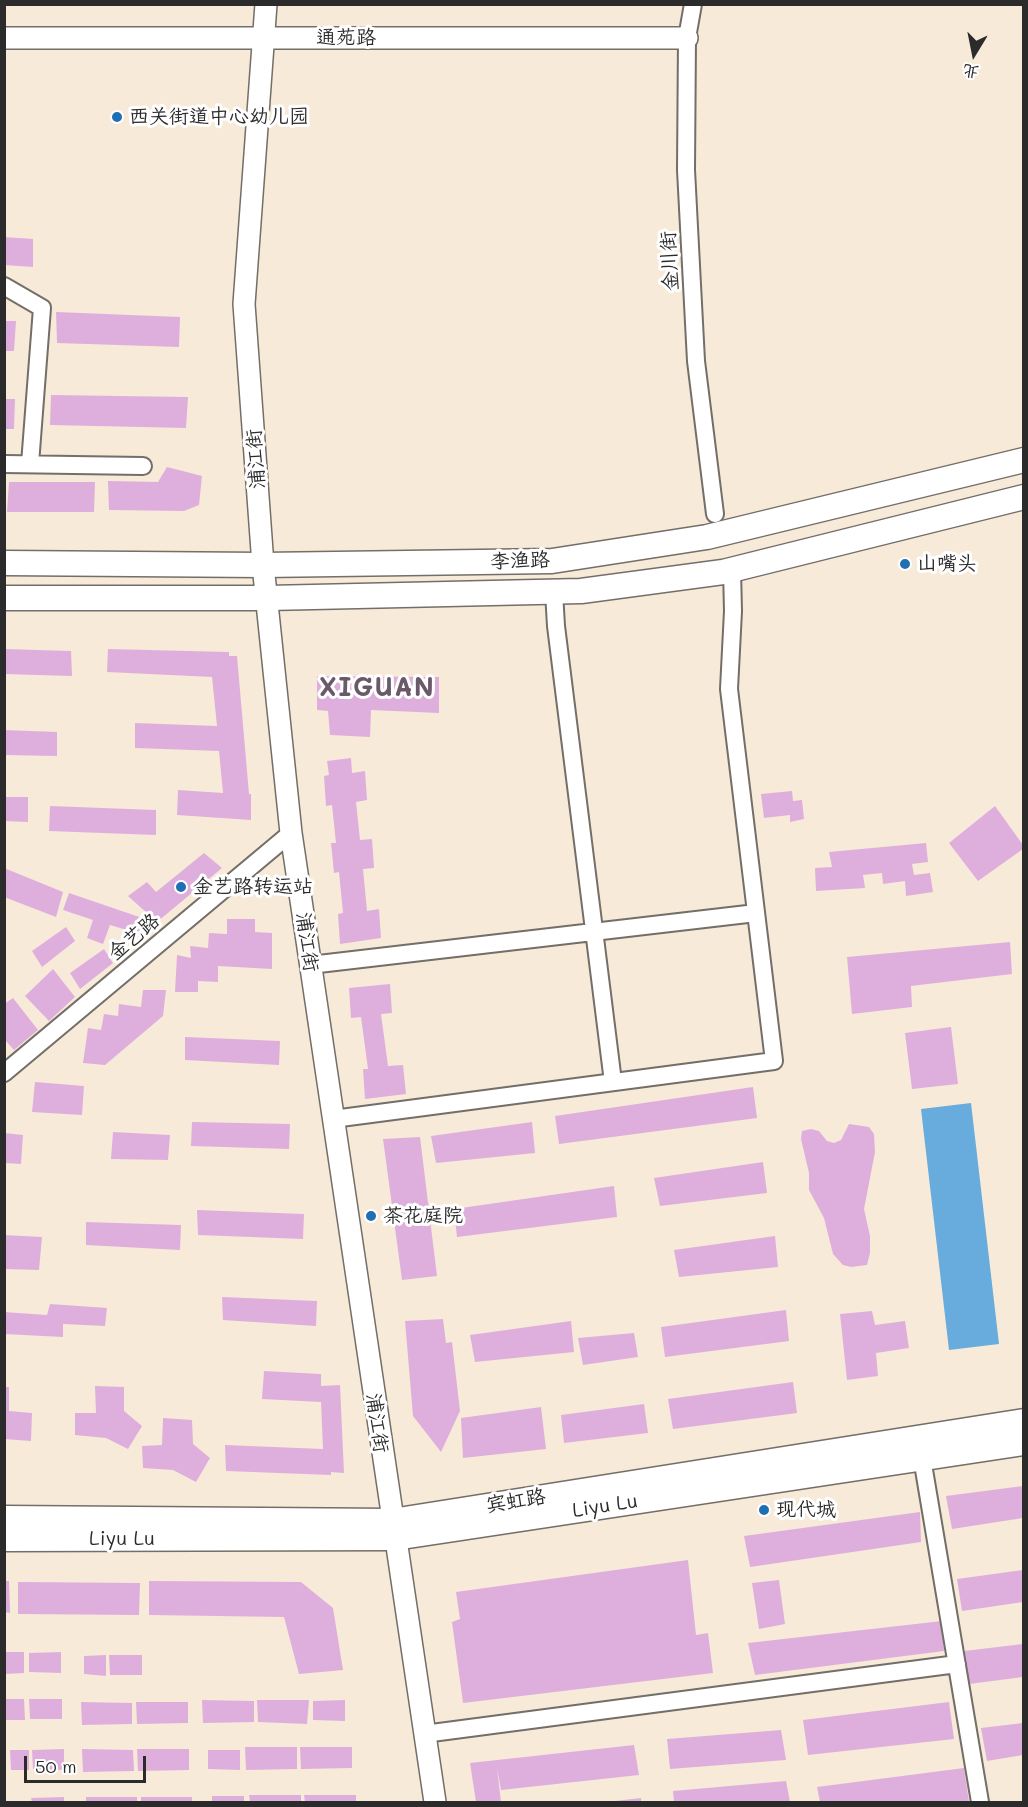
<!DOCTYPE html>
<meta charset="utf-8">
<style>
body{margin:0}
#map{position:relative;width:1028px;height:1807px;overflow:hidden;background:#f8ead8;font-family:Mali,"LXGW WenKai TC",sans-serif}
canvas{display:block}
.frame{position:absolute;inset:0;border:6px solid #2b2b2b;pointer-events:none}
.north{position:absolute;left:944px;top:24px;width:60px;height:60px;-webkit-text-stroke:4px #fff;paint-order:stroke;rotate:190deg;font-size:16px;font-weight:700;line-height:24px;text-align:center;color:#2b2b2b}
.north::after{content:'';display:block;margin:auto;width:21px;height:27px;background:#2b2b2b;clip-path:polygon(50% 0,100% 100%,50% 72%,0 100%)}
.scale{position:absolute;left:24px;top:1756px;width:122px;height:27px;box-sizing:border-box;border:3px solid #2b2b2b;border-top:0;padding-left:8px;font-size:18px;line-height:21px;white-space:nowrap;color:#2b2b2b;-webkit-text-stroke:4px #fff;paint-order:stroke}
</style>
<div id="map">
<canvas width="1028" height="1807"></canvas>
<div class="frame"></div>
<div class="north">北</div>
<div class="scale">50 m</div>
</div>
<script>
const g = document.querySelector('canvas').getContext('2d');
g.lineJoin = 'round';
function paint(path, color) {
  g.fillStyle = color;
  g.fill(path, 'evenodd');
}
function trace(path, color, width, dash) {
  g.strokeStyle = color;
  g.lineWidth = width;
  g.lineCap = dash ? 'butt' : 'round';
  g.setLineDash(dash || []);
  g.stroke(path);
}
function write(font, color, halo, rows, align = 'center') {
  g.font = font + ' Mali,"LXGW WenKai TC",sans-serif';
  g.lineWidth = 6;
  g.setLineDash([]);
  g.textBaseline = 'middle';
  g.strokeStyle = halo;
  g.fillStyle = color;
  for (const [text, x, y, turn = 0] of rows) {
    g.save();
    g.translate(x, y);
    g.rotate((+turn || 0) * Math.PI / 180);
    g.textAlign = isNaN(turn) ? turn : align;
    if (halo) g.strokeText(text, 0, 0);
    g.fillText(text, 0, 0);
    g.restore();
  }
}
paint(new Path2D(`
 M971,1103l28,241 -50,6 -28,-241z`), '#67acdc');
paint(new Path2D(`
 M4,237l29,2v28l-29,-2z
 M56,312l124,5 -1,30 -122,-4z
 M4,321h12l-2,30h-10z
 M51,395l137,2 -2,31 -136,-3z
 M4,399h11l-1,30h-10z
 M167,467l35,9 -3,29 -15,6 -75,-1 -1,-29 50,1z
 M9,482h86l-1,30h-87z
 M4,649l67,2 1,25 -68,-2z
 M108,649l121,3v4h8l12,138h2v26l-74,-5 1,-25 45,3 -4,-42 -84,-3v-25l82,3 -5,-49 -105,-5z
 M317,676l122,1v36l-68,-3 -1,27 -40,-2 -2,-24 -11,-1z
 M4,730l53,2v24l-53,-1z
 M351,758l1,15 13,-2 2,29 -11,2 4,38 12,-1 2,29 -11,1 4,42 12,-2 2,29 -41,6 -2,-30 5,-1 -4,-41 -5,1 -3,-30h5l-4,-38 -6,1 -2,-30 5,-1 -2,-14z
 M792,791l1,10 9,-1 2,19 -14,3v-7l-26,3 -3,-24z
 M4,797h24v25l-24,-1z
 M50,806l106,4v25l-107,-4z
 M995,806l28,39v4l-45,32 -29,-38z
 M926,843l2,19 -16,2 2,11 16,-2 3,19 -27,4 -1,-15 -22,3 -1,-11 -19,2 2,13 -49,3 -1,-23 17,-1 -3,-15z
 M204,853l18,15 -65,54 -29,-26 19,-14 9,10z
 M4,868l59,24 -7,25 -52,-20z
 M69,893l82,28 -4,15 -37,-11 -7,19 -16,-6 6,-18 -30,-10z
 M227,919h28v13l17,1v36l-54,-3v16l-20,-1v11h-23l2,-37 14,3 -1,-12 18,2 1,-15 18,1z
 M66,927l9,14 -33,26 -10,-16z
 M1010,942l2,32 -101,12 1,21 -60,7 -5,-57z
 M104,949l9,14 -33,26 -10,-16z
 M53,969l22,28 -26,24 -24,-25z
 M390,984l2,29 -11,1 7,52 15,-1 3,29 -41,5 -2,-30h5l-7,-52 -10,1 -2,-30z
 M143,990h23l-3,26 -58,49 -22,-2 5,-35 13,2 3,-16 14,2 1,-12 22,3z
 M13,998l25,32 -24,20 -10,-11v-35z
 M951,1027l7,57 -46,5 -7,-56z
 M185,1037l95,4 -1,24 -94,-5z
 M35,1082l49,4 -2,29 -50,-3z
 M753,1087l4,31 -198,26 -4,-28z
 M192,1122l98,2 -1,25 -98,-3z
 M532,1122l3,31 -99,10 -5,-27z
 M849,1124l20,3 5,7 1,18 -11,57 6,27v17l-3,12 -16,2 -8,-2 -10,-11 -9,-36 -15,-28v-17l-8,-34 1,-8 9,-2 8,2 8,10 7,2 7,-3z
 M113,1132l57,3 -2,25 -57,-1z
 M4,1133l19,2 -2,29 -17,-1z
 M420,1137l17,139 -35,4 -19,-141z
 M763,1162l4,31 -107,13 -6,-28z
 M614,1186l3,31 -160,20 -3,-28z
 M197,1210l107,4 -1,25 -105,-4z
 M86,1222l95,3 -1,25 -94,-5z
 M4,1235l38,2 -3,33 -35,-1z
 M775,1236l3,31 -99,10 -5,-27z
 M222,1297l95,4 -1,25 -93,-6z
 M50,1304l57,4 -2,18 -42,-2v13l-59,-3v-22l43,3z
 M786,1310l3,31 -124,16 -4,-30z
 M872,1311l3,14 30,-4 4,27 -33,5 2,23 -31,4 -7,-66z
 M443,1319l3,24 6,-1 8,69 -19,41 -28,-36 -8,-95z
 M571,1321l3,31 -99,10 -5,-27z
 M634,1333l4,24 -55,8 -5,-27z
 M264,1371l57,3v12l19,-1 4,88 -13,-1v3l-105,-4 -1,-26 98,4 -2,-47 -59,-3z
 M793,1382l4,31 -124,16 -5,-30z
 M95,1386l29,1v24l18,15 -14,23 -22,-11 -31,-3v-22h21z
 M4,1387h5v24l23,2 -1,28 -27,-2z
 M644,1404l4,29 -84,10 -3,-28z
 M541,1407l5,42 -83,9 -2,-40z
 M163,1418l29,2 1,24 17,14 -14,24 -23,-12 -30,-2 -1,-22 20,-1z
 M1023,1486v32l-71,11 -6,-33z
 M920,1512l1,30 -171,25 -6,-31z
 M688,1560l8,75 12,-2 5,40 -250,30 -11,-81 8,-3 -4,-27z
 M1023,1570v32l-61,9 -5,-32z
 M779,1580l6,44 -26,5 -7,-46z
 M4,1581h5l1,32 -6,-1z
 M149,1581l152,1 32,26 10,62 -44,4 -15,-57 -135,-2z
 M18,1582l122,1 -1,32 -121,-1z
 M942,1621l2,30 -189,24 -7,-32z
 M1023,1644v33l-54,7 -5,-33z
 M5,1652h19v21l-19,1z
 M61,1652v21l-32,-1v-19z
 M106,1655v21l-22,-2v-18z
 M109,1655h33v20h-32z
 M4,1699h20l1,21h-21z
 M29,1699h33v20h-32z
 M202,1700l52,1v21l-51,1z
 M257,1700h52l-2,24 -49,-2z
 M345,1700v21l-32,-1v-19z
 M81,1702l51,1v21l-50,1z
 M136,1702h52v21l-51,1z
 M949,1702l5,37 -146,16 -5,-35z
 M1023,1723v32l-36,6 -6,-33z
 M781,1730l5,30 -116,9 -3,-30z
 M634,1745l5,30 -138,15 -4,-22 4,34h-25l-6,-39z
 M245,1747h52v22l-51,1z
 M300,1747h52v21l-51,1z
 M64,1749v21l-31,-1 -1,-19z
 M82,1749l51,1 1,21 -51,1z
 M137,1749h52v21l-51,1z
 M10,1750h19v20h-18z
 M208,1750h32v20l-32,-1z
 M964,1768l5,34h-149l-3,-15z
 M786,1781l4,21h-116l-1,-11z
 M249,1795h52v7h-51z
 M304,1795h52v7h-51z
 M212,1796h32v6h-32z
 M64,1797v5h-32l-1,-4z
 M86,1797h51v5h-51z
 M141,1797h51v5h-51z
 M641,1798v4h-26v-1z`), '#deafdd');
const minor = new Path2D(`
 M693,4l-6,34 -1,132 10,191 19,153
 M4,286l38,22 -12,156
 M4,464l139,2
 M554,592l2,34 57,456
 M310,965l446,-52
 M4,1073l287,-240
 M333,1119l441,-58 -45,-372 4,-78 -1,-41
 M922,1458l58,344
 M424,1734l533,-70`);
const tertiary = new Path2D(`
 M266,4l-22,300 19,261 28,268 144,969
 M4,38h683`);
const secondary = new Path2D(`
 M4,563l259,2 289,-4 155,-24 317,-77
 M4,598h264l313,-7 142,-19 301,-75
 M4,1518l388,3 632,-100
 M4,1539l391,-1 629,-95`);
trace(minor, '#736e68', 20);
trace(tertiary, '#736e68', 24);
trace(secondary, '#736e68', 27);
trace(minor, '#fff', 16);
trace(tertiary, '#fff', 21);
trace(secondary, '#fff', 24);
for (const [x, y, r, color] of [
 [117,117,6,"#1f6fb2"],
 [905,564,6,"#1f6fb2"],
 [181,887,6,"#1f6fb2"],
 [371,1216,6,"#1f6fb2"],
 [764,1510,6,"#1f6fb2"]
]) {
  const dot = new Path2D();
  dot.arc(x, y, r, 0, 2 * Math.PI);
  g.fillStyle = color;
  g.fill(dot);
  trace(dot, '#fff', 2);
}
write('20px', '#2b2b2b', '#fff', [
 ["通苑路",346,38],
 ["金川街",670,261,-93],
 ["浦江街",256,459,-94],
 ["李渔路",520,561,-2],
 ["金艺路",134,937,-40],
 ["浦江街",307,942,82],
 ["浦江街",377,1423,82],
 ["宾虹路",516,1501,-9],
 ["Liyu Lu",605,1506,-9],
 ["Liyu Lu",122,1539]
]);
write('20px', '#2b2b2b', '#fff', [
 ["西关街道中心幼儿园",129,117],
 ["山嘴头",917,564],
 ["金艺路转运站",193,887],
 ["茶花庭院",383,1216],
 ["现代城",776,1510]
], 'left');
g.letterSpacing = '1.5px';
write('bold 26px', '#6a5969', '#fff', [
 ["XIGUAN",377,688]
]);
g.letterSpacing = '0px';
</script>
